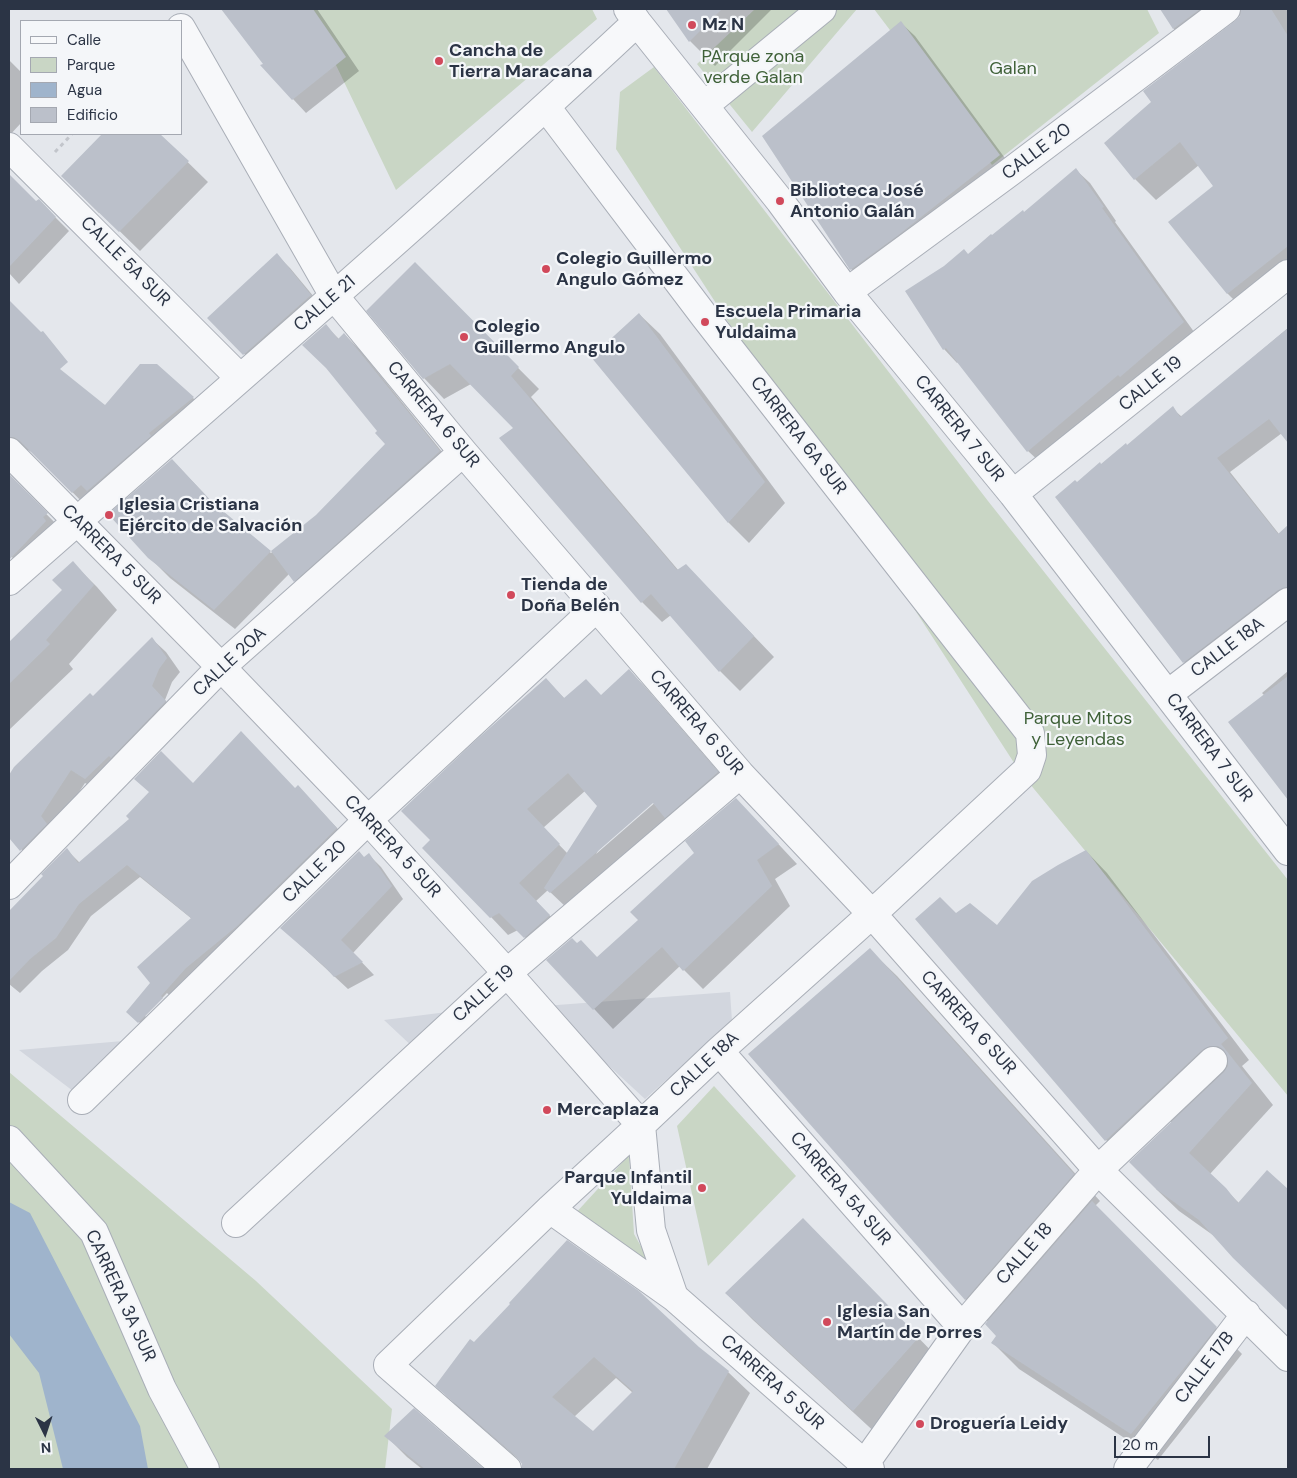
<!DOCTYPE html>
<meta charset="utf-8">
<style>
body{margin:0}
#map{position:relative;width:1297px;height:1478px;overflow:hidden;background:#e4e7ec;font-family:"DM Sans",sans-serif}
canvas{display:block}
.frame{position:absolute;inset:0;border:10px solid #2b3445;pointer-events:none}
.legend{position:absolute;left:20px;top:20px;width:162px;height:115px;box-sizing:border-box;background:#f4f6f9;border:1px solid #a4a8b1;margin:0;padding:6px 9px;list-style:none;font-size:15px;color:#2b3445}
.legend li{display:flex;align-items:center;gap:10px;height:25px}
.legend b{width:25px;border:1px solid #a4a8b1}
.north{position:absolute;left:20px;top:1408px;width:50px;height:50px;-webkit-text-stroke:4px #f4f6f9;paint-order:stroke;rotate:176deg;font-size:14px;font-weight:700;line-height:20px;text-align:center;color:#2b3445}
.north::after{content:'';display:block;margin:auto;width:18px;height:22px;background:#2b3445;clip-path:polygon(50% 0,100% 100%,50% 72%,0 100%)}
.scale{position:absolute;left:1114px;top:1436px;width:96px;height:22px;box-sizing:border-box;border:2px solid #2b3445;border-top:0;padding-left:6px;font-size:15px;line-height:18px;white-space:nowrap;color:#2b3445;-webkit-text-stroke:4px #f4f6f9;paint-order:stroke}
</style>
<div id="map">
<canvas width="1297" height="1478"></canvas>
<div class="frame"></div>
<ul class="legend">
<li><b style="height:6px;background:#f7f8fa"></b>Calle</li>
<li><b style="height:14px;background:#c9d6c5"></b>Parque</li>
<li><b style="height:14px;background:#9fb4cc"></b>Agua</li>
<li><b style="height:14px;background:#bbc0ca"></b>Edificio</li>
</ul>
<div class="north">N</div>
<div class="scale">20 m</div>
</div>
<script>
const g = document.querySelector('canvas').getContext('2d');
g.lineJoin = 'round';
function paint(path, color) {
  g.fillStyle = color;
  g.fill(path, 'evenodd');
}
function trace(path, color, width, dash) {
  g.strokeStyle = color;
  g.lineWidth = width;
  g.lineCap = dash ? 'butt' : 'round';
  g.setLineDash(dash || []);
  g.stroke(path);
}
function write(font, color, halo, rows, align = 'center') {
  g.font = font + ' "DM Sans",sans-serif';
  g.lineWidth = 4.5;
  g.setLineDash([]);
  g.textBaseline = 'middle';
  g.strokeStyle = halo;
  g.fillStyle = color;
  for (const [text, x, y, turn = 0] of rows) {
    g.save();
    g.translate(x, y);
    g.rotate((+turn || 0) * Math.PI / 180);
    g.textAlign = isNaN(turn) ? turn : align;
    if (halo) g.strokeText(text, 0, 0);
    g.fillText(text, 0, 0);
    g.restore();
  }
}
paint(new Path2D(`
 M730,992l2,29 -87,78 -101,-93z
 M455,1011l-39,39 -32,-30z
 M123,1041l-50,50 -54,-41z`), '#d2d6de');
paint(new Path2D(`
 M309,9h283l5,10 -201,171z
 M755,9h102l-105,123 -55,-68z
 M874,9h273l12,24 -167,132z
 M654,67l334,434 300,379v216l-268,-324 -404,-623 4,-57z
 M9,1072l247,209 136,128 -7,60h-376z
 M714,1086l82,90 -88,90 -31,-140z
 M629,1155l5,79 26,46 -87,-64z`), '#c9d6c5');
paint(new Path2D(`
 M9,1202l21,11 110,213 8,43h-85l-24,-96 -30,-39z`), '#9fb4cc');
paint(new Path2D(`
 M224,9h93l42,62 -53,42 -13,-14 -28,-35 -42,-54z
 M667,9h105l-57,57 -25,-25z
 M1161,9h127v274l-39,32 -21,-21 -59,-72 45,-35 -15,-22 -43,35 -21,-21 -29,-35 47,-41 83,-81 5,-7 -46,35 -21,-21z
 M901,23l14,13 98,133 -148,114 -14,-14 -87,-133z
 M9,60l12,12v51l-12,13z
 M104,134h55l49,48 -68,69 -40,-39 -1,1 -37,-37z
 M1076,170l14,13 26,38 -1,1 82,114 -155,128 -14,-13 -70,-89 -1,1 -13,-14 25,-94 55,-41z
 M9,175l24,25 3,3 3,-2 30,30 -50,53 -10,-11z
 M277,255l13,13 34,41 -66,59 -49,-50z
 M415,264l124,125 -8,8 148,174 27,15 68,71 -34,34 -20,-20 -49,-56 -9,7 -20,-20 -127,-174 -44,-44 -27,15 -20,-21z
 M639,314l21,20 125,169 -36,40 -20,-20 -136,-166z
 M326,326l13,13 5,-5 16,16 95,118 -145,129 -21,-23 -54,55 -65,-51 -21,-21 23,-97 46,48 53,45 46,-37 70,-72 -9,-13z
 M1288,328v112l-6,-7 -52,39 49,62 9,-7v79l-91,69 -13,-13 -107,-179 50,-37 45,-38 10,9z
 M9,342l73,69 23,-5 88,-8 14,13 -121,95 -51,-52 -7,-4h-8l-11,10z
 M9,474l2,4 49,50 -35,43 -16,-17z
 M73,563l24,24 20,23 -48,54 4,5 -64,61v-87l55,-53z
 M152,639l14,13 14,20 -8,10 -7,18 14,15 -79,76 -15,-8 -31,47 -19,34 -26,-28v-59l6,-10 78,-69z
 M629,670l17,18 89,103 -166,119 -21,-20 -12,11 31,33 -25,21 -24,-25 -10,5 -17,-18 -59,-77 114,-160 19,19 36,-3zM585,791l14,15 -31,48 -25,-26zM656,798l2,2 -62,54 3,-5z
 M1288,671v124l-9,-9 -14,-90 -3,-3z
 M193,785l103,5 14,9 39,42 -198,193 -23,-23 24,-28 40,-64 -52,-42 -49,39 -23,34 -26,21 -22,22 -11,-9v-71l36,-37 22,-26 13,13zM167,993l2,2 -23,22 -1,-1z
 M755,819l42,45 -22,15 15,27 -87,83 -23,-23 -67,63 -65,-69 50,-2 41,-38 57,-67z
 M1086,851l21,22 142,187 -7,6 31,39 -63,69 29,29 28,-31 21,19v118l-31,-30 -40,-41 -38,-27 -23,-22 16,-66 -2,-2 -42,40 -22,-21 -189,-221 39,-5 42,13z
 M369,855l12,12 22,32 -50,54 21,22 -26,14 -66,-61z
 M870,950l27,26 203,225 -5,5 147,148 -84,106 -139,-91 -27,-27 6,-6 -10,-14 -23,-23z
 M829,1246l115,118 -64,73 -127,-117 -27,-27z
 M474,1344l224,4 30,24 22,21 -43,76h-184v-6l-65,-56 -21,-21zM616,1378l17,15 -40,40 -19,-16z
 M414,1410l68,59h-60l-15,-12 -21,-21z`), '#0003');
paint(new Path2D(`
 M221,9h92l33,48 -54,43 -32,-35 3,-1z
 M666,9h56l-33,33z
 M1160,9h40l-27,20z
 M1241,9h30l17,27v210l-61,48 -59,-72 45,-36 -33,-44 -46,38 -30,-37 47,-41 -8,-11 92,-70 5,-5z
 M901,21l99,134 -103,81 -47,34 -88,-134z
 M102,134h58l29,27 -70,71 -58,-56z
 M1076,168l28,39 -2,1 82,114 -64,55 -2,-2 -91,77 -81,-104 -3,2 -38,-59 39,-25 20,-17 4,5 23,-20 1,1 31,-25 1,2z
 M9,174l27,27 3,-2 17,18 -47,50z
 M277,253l34,42 -68,60 -36,-37z
 M415,262l104,105 -8,9 166,194 9,-6 68,72 -35,36 -68,-78 -10,9 -142,-165 14,-10 -63,-64 -27,15 -57,-68z
 M9,300l32,32 2,-1 25,31 -8,7 45,36 35,-41h17l37,33 -45,36 2,3 -64,55 -6,-6 -9,8 -52,-52 -6,-4h-5z
 M639,313l126,169 -37,41 -137,-166z
 M326,324l12,15 6,-6 96,118 -146,131 -23,-31 45,-36 69,-71 -10,-11 2,-2 -51,-63 -24,-23z
 M1288,328v115l-19,-24 -52,39 61,76 10,-9v62l-10,3 -95,73 -128,-166 20,-17 2,2 23,-20 1,2 25,-21 1,2 46,-39 7,11z
 M172,459l39,42 60,50 -57,59 -66,-52 -40,-44z
 M9,474l39,39 -5,4 3,4 -37,39z
 M73,561l21,24 -48,55 4,4 -41,40v-42l53,-52 -10,-10z
 M152,637l15,21 -8,11 -7,17 14,15 -55,57 -2,-2 -24,23 -14,-9 -30,46 6,8 -27,27 -11,-13v-63l5,-8 76,-74 3,3z
 M629,669l89,103 -53,46 -12,-15 -103,90 -6,-5 53,-82 -29,-33 -41,36 33,35 -41,39 31,32 -26,23 -25,-25 -9,5 -68,-70 8,-8 -29,-29 74,-70 71,-63 18,20 22,-19 15,16z
 M1288,676v124l-60,-78z
 M241,731l54,57 3,-3 39,43 -101,99 -50,41 -25,28 2,2 -25,25 -12,-11 24,-29 -13,-16 54,-49 -64,-53 -48,39 -23,34 -26,21 -21,22v-70l34,-35 -2,-2 26,-26 11,15 51,-44 -3,-3 23,-24 -15,-13 27,-28 32,32z
 M736,798l43,46 -22,16 15,26 -89,85 -21,-24 -69,63 -47,-50 26,-22 5,5 4,-3 16,17 41,-37 -8,-8 64,-59 -9,-12z
 M1086,850l142,188 -7,6 31,39 -63,70 37,35 12,15 29,-33 21,19v122l-55,-53 -34,-38 -43,-31 -27,-27 95,-90 4,-6v-8l-4,-8 -6,-4h-8l-8,4 -97,91 -190,-222 25,-22 16,16 14,-10 27,22 35,-44 26,-16z
 M359,851l5,6 5,-4 23,33 -51,54 22,22 -29,15 -10,-11 -44,-38z
 M870,948l204,226 -109,126 -217,-246z
 M1092,1201l125,126 -86,107 -140,-91 5,-7 -11,-12z
 M803,1218l116,119 -66,74 -128,-118z
 M567,1240l72,51 60,56 30,24 -55,98h-152v-5l-5,-7 -82,-71 35,-47 4,3 36,-38 -1,-1zM594,1357l39,34 -40,40 -41,-34z
 M414,1408l70,61h-59l-41,-33z`), '#bbc0ca');
const street = new Path2D(`
 M628,9l9,13 143,179 67,91 166,202 275,357
 M181,28l153,268 129,156 277,322 132,140 226,256 190,187
 M705,105l117,-96
 M9,147l231,231
 M847,292l163,-120 216,-163
 M9,452l212,215 147,153 139,153 134,152 10,105 23,67
 M1013,494l275,-220
 M9,581c210,-185 423,-367 628,-559
 M1168,694l120,-92
 M9,885l212,-218 242,-215
 M719,1051l243,276
 M82,1100l286,-280 229,-213
 M9,1140l85,92 68,157 43,80
 M550,1209l124,88 196,172
 M236,1223l271,-250 233,-199
 M507,1469l-119,-104 162,-156 91,-84 78,-74 153,-137 155,-144 5,-15 -2,-22 -325,-416 -159,-210
 M861,1469l101,-142 136,-157 115,-109
 M1128,1469l118,-155`);
trace(street, '#a9aeb7', 30);
trace(new Path2D(`
 M55,152l17,-18`), '#c2c5cb', 3, [4, 4]);
trace(street, '#f7f8fa', 28);
for (const [x, y, r, color] of [
 [692,25,5,"#d1495b"],
 [439,61,5,"#d1495b"],
 [780,201,5,"#d1495b"],
 [546,269,5,"#d1495b"],
 [705,322,5,"#d1495b"],
 [464,337,5,"#d1495b"],
 [109,515,5,"#d1495b"],
 [511,595,5,"#d1495b"],
 [547,1110,5,"#d1495b"],
 [702,1188,5,"#d1495b"],
 [827,1322,5,"#d1495b"],
 [920,1424,5,"#d1495b"]
]) {
  const dot = new Path2D();
  dot.arc(x, y, r, 0, 2 * Math.PI);
  g.fillStyle = color;
  g.fill(dot);
  trace(dot, '#f4f6f9', 2);
}
write('bold 18px', '#2b3445', '#f4f6f9', [
 ["Mz N",702,25],
 ["Cancha de",449,51],
 ["Tierra Maracana",449,72],
 ["Biblioteca José",790,191],
 ["Antonio Galán",790,212],
 ["Colegio Guillermo",556,259],
 ["Angulo Gómez",556,280],
 ["Escuela Primaria",715,312],
 ["Yuldaima",715,333],
 ["Colegio",474,327],
 ["Guillermo Angulo",474,348],
 ["Iglesia Cristiana",119,505],
 ["Ejército de Salvación",119,526],
 ["Tienda de",521,585],
 ["Doña Belén",521,606],
 ["Mercaplaza",557,1110],
 ["Parque Infantil",692,1178,"right"],
 ["Yuldaima",692,1199,"right"],
 ["Iglesia San",837,1312],
 ["Martín de Porres",837,1333],
 ["Droguería Leidy",930,1424]
], 'left');
write('18px', '#3f6138', '#f4f6f9', [
 ["PArque zona",753,57],
 ["verde Galan",753,78],
 ["Galan",1013,69],
 ["Parque Mitos",1078,719],
 ["y Leyendas",1078,740]
]);
write('18px', '#2b3445', '#f4f6f9', [
 ["CALLE 20",1037,152,-37],
 ["CALLE 5A SUR",125,262,45],
 ["CALLE 21",325,304,-41],
 ["CALLE 19",1151,384,-39],
 ["CARRERA 6 SUR",433,415,50],
 ["CARRERA 7 SUR",959,429,51],
 ["CARRERA 6A SUR",798,436,52],
 ["CARRERA 5 SUR",111,555,45],
 ["CALLE 18A",1228,648,-37],
 ["CALLE 20A",230,662,-43],
 ["CARRERA 6 SUR",696,723,49],
 ["CARRERA 7 SUR",1209,748,53],
 ["CARRERA 5 SUR",392,847,47],
 ["CALLE 20",315,872,-44],
 ["CALLE 19",484,994,-42],
 ["CARRERA 6 SUR",968,1023,48],
 ["CALLE 18A",705,1065,-43],
 ["CARRERA 5A SUR",840,1189,49],
 ["CALLE 18",1025,1254,-49],
 ["CARRERA 3A SUR",120,1296,65],
 ["CALLE 17B",1205,1368,-53],
 ["CARRERA 5 SUR",772,1383,42]
]);
</script>
